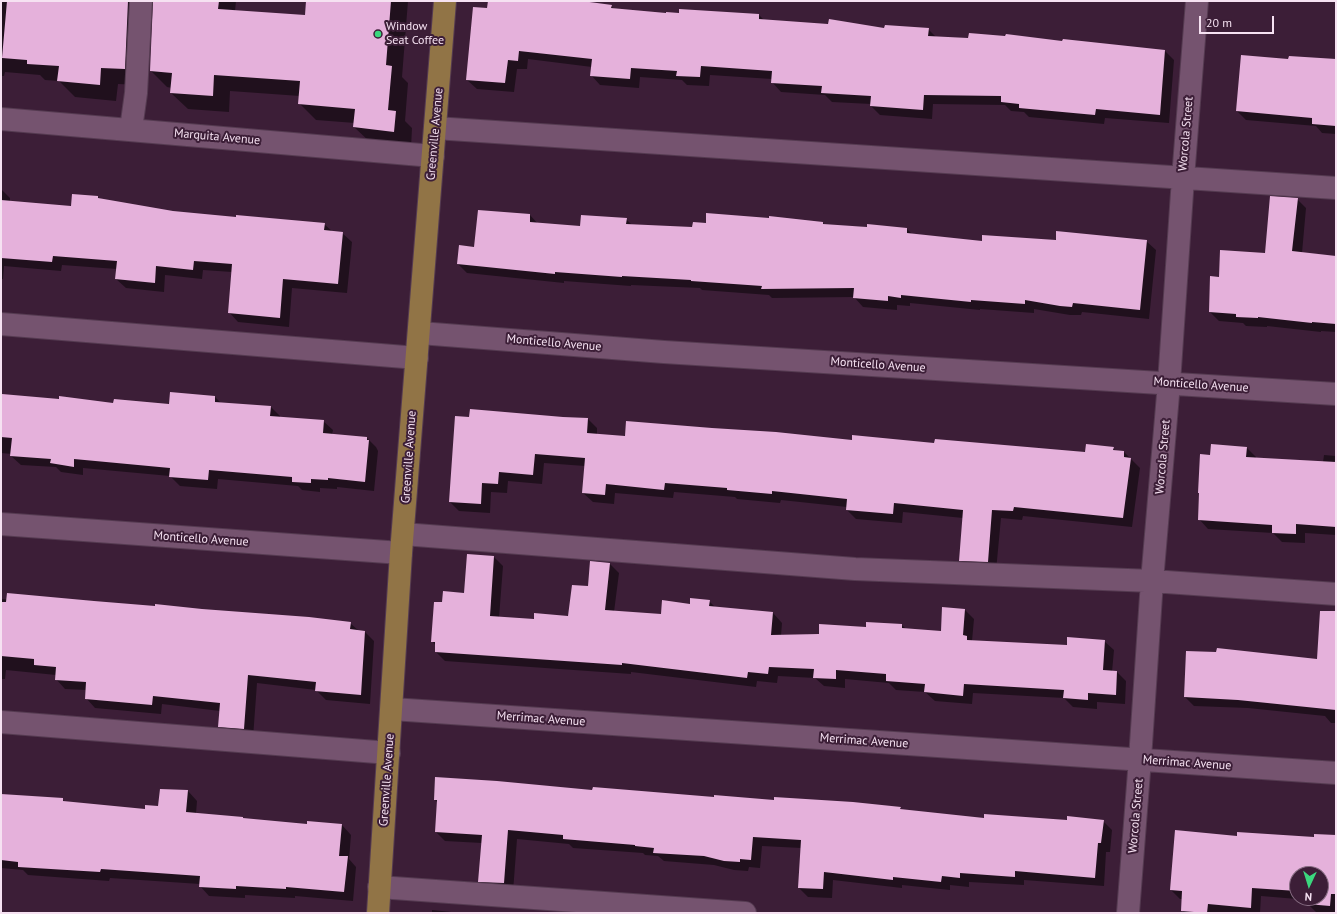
<!DOCTYPE html>
<style>
body{margin:0}
#map{position:relative;width:1337px;height:914px;overflow:hidden;background:#3c1e37;font-family:"PT Sans",sans-serif}
canvas{display:block}
.frame{position:absolute;inset:0;border:2px solid #f6e2f2;pointer-events:none}
.north{position:absolute;left:1289px;top:866px;width:40px;height:40px;box-sizing:border-box;background:#3c1e37;border:1px solid #866c82;border-radius:50%;rotate:184deg;font-size:11px;font-weight:700;line-height:16px;text-align:center;color:#f6e2f2}
.north::after{content:'';display:block;margin:auto;width:14px;height:18px;background:#3bd77e;clip-path:polygon(50% 0,100% 100%,50% 72%,0 100%)}
.scale{position:absolute;left:1199px;top:16px;width:75px;height:18px;box-sizing:border-box;border:2px solid #f6e2f2;border-top:0;padding-left:5px;font-size:12px;line-height:14px;white-space:nowrap;color:#f6e2f2;-webkit-text-stroke:3px #3c1e37;paint-order:stroke}
</style>
<div id="map">
<canvas width="1337" height="914"></canvas>
<div class="frame"></div>
<div class="north">N</div>
<div class="scale">20 m</div>
</div>
<script>
const g = document.querySelector('canvas').getContext('2d');
g.lineJoin = 'round';
function paint(path, color) {
  g.fillStyle = color;
  g.fill(path, 'evenodd');
}
function trace(path, color, width, dash) {
  g.strokeStyle = color;
  g.lineWidth = width;
  g.lineCap = dash ? 'butt' : 'round';
  g.setLineDash(dash || []);
  g.stroke(path);
}
function write(font, color, halo, rows, align = 'center') {
  g.font = font + ' "PT Sans",sans-serif';
  g.lineWidth = 4;
  g.setLineDash([]);
  g.textBaseline = 'middle';
  g.strokeStyle = halo;
  g.fillStyle = color;
  for (const [text, x, y, turn = 0] of rows) {
    g.save();
    g.translate(x, y);
    g.rotate((+turn || 0) * Math.PI / 180);
    g.textAlign = isNaN(turn) ? turn : align;
    if (halo) g.strokeText(text, 0, 0);
    g.fillText(text, 0, 0);
    g.restore();
  }
}
paint(new Path2D(`
 M1,1h235l-1,10 71,5 1,-15h101l-6,76 6,6 -3,38 7,7 -1,20 -40,-5 -17,-16 1,-4 -39,-3 -17,-17 1,-7 -70,-5 -1,21 -41,-3 -17,-16 1,-5 -5,-1 -16,-16 3,-65h-2l-11,79 -23,-1 -2,17 -41,-4 -16,-16 -14,-1 -5,-5 -35,-3 -1,4h-3z
 M489,1h85l37,5 4,4 52,5h92l5,5 121,9h43l8,8 127,5 102,9 9,9 -5,63 -64,-5 -1,6 -75,-7 -5,-5 -13,-1 -6,-6 -72,-1 -1,15 -52,-4 -9,-9v-2l-39,-2 -7,-7 -44,-3 -9,-10v-3l-62,-4 -1,11 -22,-1 -5,-5 -42,-3 -1,11 -39,-3 -9,-10 1,-8 -64,-8 -1,10h-10l-3,23 -37,-3 -10,-9 21,-71z
 M1289,60h47v74l-14,-1 -6,-7 -70,-6 -9,-9z
 M1,189l9,9v4l62,5 26,-10 2,2 73,13 64,6 87,6 9,8 9,1 10,9 -5,51 -55,-5 -3,39 -51,-5 -9,-10 3,-40 -29,-2 -1,9 -37,-4 -1,17 -38,-4 -10,-9 1,-10 -55,-4 -1,6 -57,-5 -1,13h-2z
 M1297,199l9,9 -4,45 34,5v74l-15,-1v1l-54,-6v1l-21,-1 -3,-3 -24,-2 -9,-9 10,-34 46,-24z
 M530,215l8,9 43,3 45,-8 6,6 61,3 13,-4 117,-1 2,2 82,4 5,5 71,8 163,-1 10,9 -7,69 -67,-7 -1,3h-11l-36,-6v4l-54,-4v1l-70,-7v3l-13,-1v5l-34,-3 -9,-10 -82,1 -3,-3 -67,-5 -2,-2 -69,-3v1l-67,-5v2l-97,-10 -9,-9 17,-16z
 M1,397l113,7 56,1 45,-8 6,6 50,4 9,9v2l43,3 10,9 -1,5 35,3 9,9 2,4 -4,40 -37,-4v2l-17,-1v4l-18,-2 -4,-4 -80,-7 -1,10 -37,-3 -10,-10 -87,-8v7l-22,-3 -5,-5 -35,-2 -10,-9 1,-2 -11,-1z
 M470,418l118,1 9,9v7l29,2 309,7 151,9 27,-5 3,3 8,1 16,16 -8,59 -109,-11 -1,4 -21,-2 -5,53 -27,-1 -9,-10 3,-42 -60,-6 -1,11 -46,-4 -9,-9v-3l-66,-7 -1,3 -43,-4 -2,-2 -61,-5 -1,6 -58,-5 -1,11 -21,-2 -10,-9 2,-27 -41,-3 -2,21 -34,-3 -1,12 -16,-1 -1,21 -31,-2 -9,-9z
 M1247,448l9,9v2l67,3 1,-7 12,1v79l-31,-2v10l-23,-1 -9,-9 -65,-4 -9,-10 12,-63z
 M494,557l9,9 -4,52 36,2 34,-3 19,-30 22,-23 9,9 -5,39 47,3 29,-10 19,-4 7,7 57,5 9,10 -1,13 39,-1 47,-7 35,-3 4,4 35,3 24,-22 9,9 -2,22 96,5 36,-5 10,9 -2,22h5l9,9 -1,23 -28,-2v7l-24,-2 -9,-9 -91,-5 -1,11 -37,-3 -10,-9 -29,-2 -7,-7 -44,-4v9l-21,-2 -9,-8 -37,-2 -1,7 -20,-2 -1,6 -125,-15v2l-186,-13 -9,-9v-6l-4,-5 11,-38 22,-9z
 M1,599l349,24 9,8 6,1 9,9 -4,63 -44,-4 -10,-10 -59,-7 -4,55 -25,-2 -9,-10 1,-15 -58,-7 -1,10 -66,-6 -9,-10 1,-8 -22,-1 -9,-10v-4l-50,-5 -1,9h-4z
 M1336,629v94h-5l-6,-7 -77,-8 -54,-2 -9,-9 133,-37z
 M188,791l9,10 -1,13 112,11v-3l34,3 9,10 -2,24 7,8 -3,34 -58,-5v2l-50,-3v3l-36,-2 -9,-10v-2l-90,-6 -1,3 -81,-6 -5,-5 -22,-2v-73l61,4 4,4 80,7 13,-2z
 M593,791l307,17 3,3 82,8 118,2 9,9 -2,22h-4l-2,34 -80,-6v5l-55,-3v5l-19,-2v5l-48,-5v3l-69,-8 -1,18 -24,-1 -9,-9 2,-40 -39,-2 -2,22 -11,-1 -1,4 -14,-1 -20,-5 -50,-4 -6,-5 -13,-1 -2,-2 -70,-5 -4,-4 -52,-5 -4,53 -25,-2 -9,-9 3,-38 -37,-2 -9,-9 2,-29 -3,-3z
 M1336,836v77h-19l-9,-9 1,-4 -48,-4 -1,17h-76l-2,-3v-11h-2l-9,-9 67,-53 77,1zM1297,874h24v24h-24z
 M432,910l29,3h1h-30z`), '#0007');
paint(new Path2D(`
 M7,1h121l-3,68 -24,-1 -1,17 -43,-4 2,-15 -32,-2v-4l-25,-2z
 M153,1h66l-1,8 87,6 1,-14h85l-5,64 6,1 -4,44 8,1 -2,21 -41,-5 2,-18 -57,-5 2,-23 -86,-6 -1,21 -43,-3 2,-20 -22,-2z
 M488,1h94l30,4 -1,3 55,5v-1l13,1v-4l80,5v5l69,5 1,-5 55,9 1,-3 44,3 -1,8 40,2 1,-5 36,3 1,-2 56,7 1,-2 102,11 -5,65 -64,-6 -1,6 -76,-7v-4l-18,-2v-6l-77,-1 -1,15 -53,-4 1,-10 -50,-3 1,-7 -51,-3 1,-12 -71,-5 -1,11 -24,-1 1,-5 -46,-3 -1,11 -40,-3 2,-17 -73,-8 -1,10 -10,-1 -3,23 -39,-3 7,-73 14,1z
 M1241,55l47,4 1,-3 47,3v67l-24,-2v-6l-76,-7z
 M72,194l26,2v2l75,13 63,6v-2l89,8 -1,7 19,2 -5,52 -55,-5 -3,39 -52,-5 4,-49 -38,-3 -1,9 -37,-4 -1,17 -40,-4 2,-18 -64,-5 -1,6 -51,-4v-58l70,6z
 M1270,196l28,2 -6,53 44,5v68l-24,-2v1l-54,-6v1l-22,-1v-3l-27,-2 1,-36 9,1 1,-27 45,3z
 M478,210l52,4v8l50,4 1,-11 46,3 -1,6 66,3 1,-5 13,1v-10l63,5v-2l54,6v2l44,3v-3l40,4v5l75,8v-6l74,5v-9l91,9 -7,70 -67,-7 -1,4 -12,-1 -35,-6v4l-54,-4v2l-70,-7v3l-13,-2v5l-35,-3 1,-10 -93,1 1,-3 -71,-5v-1l-69,-4v1l-67,-5v2l-98,-10 2,-19 15,2z
 M170,392l45,4v6l56,4 -1,10 54,4 -1,13 44,4v3h2l-4,42 -37,-4v2l-17,-1v4l-19,-1v-5l-83,-7 -1,10 -39,-3 1,-9 -96,-9v8l-24,-4 1,-4 -41,-3 2,-18 -11,-1 1,-43 57,5v-3l54,7 1,-4 55,5z
 M470,409l93,8 25,1 -1,15 38,3 1,-15 86,7 64,4 76,8v-5l82,8 1,-4 150,13 1,-8 28,3 -1,3 11,1v6l7,1 -8,60 -109,-11 -1,4 -21,-1 -4,52 -29,-1 4,-51 -69,-7 -1,11 -47,-4 1,-11 -75,-8v3l-45,-4v-2l-62,-5 -1,7 -58,-6 -1,11 -23,-2 3,-35 -50,-4 -2,21 -34,-3 -1,12 -16,-1 -1,21 -32,-2 6,-86 14,1z
 M1211,444l36,3 -1,10 90,5v65l-40,-3v10l-24,-1v-8l-74,-5 1,-27h-1l2,-39 10,1z
 M467,554l27,2 -4,60 44,3v-6l34,3 4,-31 16,1 2,-25 20,2 -5,47 56,4 1,-14 28,4v-6l20,2 -1,6 64,6 -2,23 48,-1v-10l47,3v-5l36,2v4l39,3 1,-24 23,2 -2,26 4,1v4l100,5v-8l38,3 -2,30 14,1 -1,24 -28,-2v7l-25,-2 1,-8 -100,-6 -1,12 -39,-4 1,-8 -39,-3v-7l-50,-4v9l-23,-1 1,-9 -45,-2 -1,7 -20,-2 -1,6 -125,-15v2l-187,-13v-10h-4l3,-40h8l1,-11 21,2z
 M7,593l87,8 61,5v-2l47,5 107,8 42,5 -1,7 15,2 -4,64 -46,-4 1,-9 -68,-7 -4,54 -26,-2 2,-24 -67,-7 -1,9 -67,-6 1,-17 -31,-2 1,-13 -22,-2v-6l-33,-3v-54h5z
 M1320,611h16v99l-98,-10 -54,-3 2,-46 30,1 1,-4 100,11z
 M435,777l62,4 95,9 1,-3 121,10v-2l60,5v-3l79,5 48,5 -1,2 84,9v-4l83,6v-4l37,4 -3,23h-3l-3,35 -80,-7v6l-55,-4v5l-18,-2 -1,6 -48,-5v3l-69,-8 -1,17 -25,-1 3,-48 -48,-3 -2,23 -11,-1v3l-16,-1 -20,-5 -51,-3 1,-5 -19,-2v-1l-72,-6v-4l-55,-5 -4,53 -26,-1 4,-47 -47,-3 2,-32h-3z
 M160,789l28,1 -2,22 57,5v1l64,6v-3l35,3 -3,32h9l-4,36 -58,-5v2l-50,-3v3l-37,-2 1,-11 -99,-7 -1,3 -82,-5v-5l-17,-2v-66l62,4v3l82,8v-4l13,1z
 M1175,830l62,6v-4l77,5v-3l22,1v59h-5l-1,12 -23,-2 1,-6h13v-24h-24v17l-45,-3 -1,20 -43,-4 -1,9 -26,-2 1,-20 -12,-1z`), '#e5b1db');
const minor = new Path2D(`
 M1,119l432,37
 M435,128l901,60
 M131,129l5,-36 5,-92
 M1,324l416,34
 M420,333l244,19 672,42
 M1,524l400,29
 M403,534l452,35 297,12 184,13
 M392,709l944,64
 M1,722l388,31
 M379,887l366,26
 M1128,913l12,-154 12,-178 17,-198 14,-205 14,-177`);
const major = new Path2D(`
 M378,913l23,-360 44,-552`);
trace(minor, '#553b51', 24);
trace(major, '#553b51', 24);
trace(minor, '#75536f', 22);
trace(major, '#917446', 22);
for (const [x, y, r, color] of [
 [378,34,4,"#3bd77e"]
]) {
  const dot = new Path2D();
  dot.arc(x, y, r, 0, 2 * Math.PI);
  g.fillStyle = color;
  g.fill(dot);
  trace(dot, '#3c1e37', 1.5);
}
write('12px', '#f6e2f2', '#3c1e37', [
 ["Window",386,27],
 ["Seat Coffee",386,41]
], 'left');
write('12px', '#f6e2f2', '#3c1e37', [
 ["Greenville Avenue",435,134,-85],
 ["Worcola Street",1186,134,-85],
 ["Marquita Avenue",217,137,5],
 ["Monticello Avenue",554,343,5],
 ["Monticello Avenue",878,365,4],
 ["Monticello Avenue",1201,385,4],
 ["Greenville Avenue",409,457,-86],
 ["Worcola Street",1163,457,-85],
 ["Monticello Avenue",201,539,4],
 ["Merrimac Avenue",541,719,4],
 ["Merrimac Avenue",864,741,4],
 ["Merrimac Avenue",1187,763,4],
 ["Greenville Avenue",387,780,-86],
 ["Worcola Street",1136,816,-85]
]);
</script>
